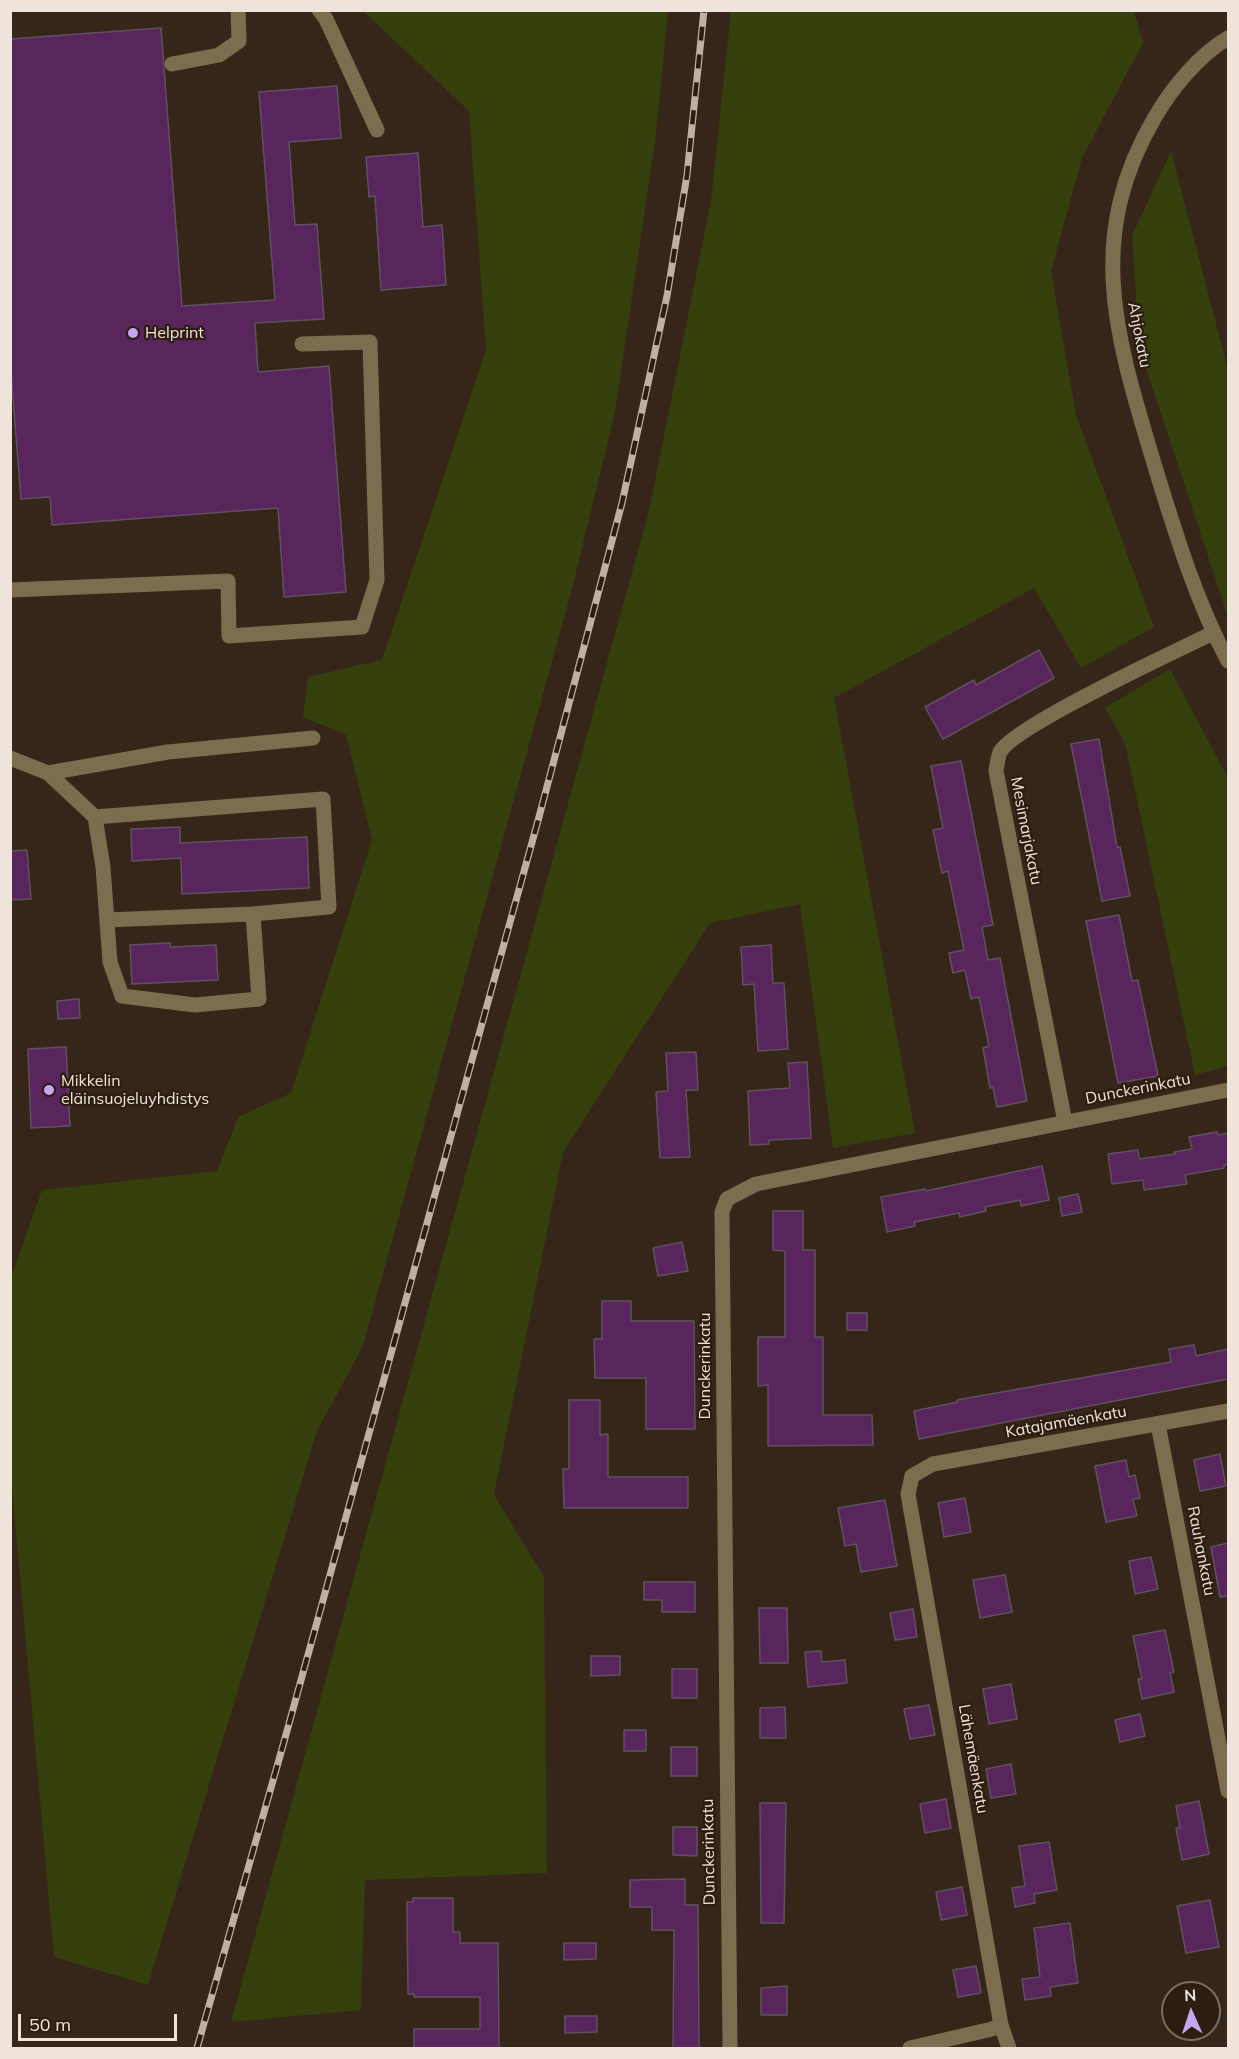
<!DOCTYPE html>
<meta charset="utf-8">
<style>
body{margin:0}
#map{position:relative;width:1239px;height:2059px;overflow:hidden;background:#36261a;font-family:Mulish,sans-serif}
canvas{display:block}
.frame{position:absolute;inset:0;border:12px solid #efe4dc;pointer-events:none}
.north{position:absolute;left:1161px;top:1981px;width:60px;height:60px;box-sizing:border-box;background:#2c1d10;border:2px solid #7a6d62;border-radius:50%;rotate:357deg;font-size:16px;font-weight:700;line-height:24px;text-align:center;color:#efe4dc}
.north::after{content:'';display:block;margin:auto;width:21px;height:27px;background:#c6a6f0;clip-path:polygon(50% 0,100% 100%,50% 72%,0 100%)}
.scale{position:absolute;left:18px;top:2014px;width:159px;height:27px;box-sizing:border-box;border:3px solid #efe4dc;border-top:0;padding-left:8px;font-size:18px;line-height:21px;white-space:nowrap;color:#efe4dc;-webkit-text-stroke:4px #2c1d10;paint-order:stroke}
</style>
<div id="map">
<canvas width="1239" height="2059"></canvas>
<div class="frame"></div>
<div class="north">N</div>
<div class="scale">50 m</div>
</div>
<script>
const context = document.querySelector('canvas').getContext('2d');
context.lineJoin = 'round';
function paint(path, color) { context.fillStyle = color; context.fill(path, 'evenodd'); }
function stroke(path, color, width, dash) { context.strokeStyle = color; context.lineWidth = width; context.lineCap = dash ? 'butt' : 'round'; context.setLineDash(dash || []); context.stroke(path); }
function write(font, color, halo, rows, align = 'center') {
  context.font = font + ' Mulish,sans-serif'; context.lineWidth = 4.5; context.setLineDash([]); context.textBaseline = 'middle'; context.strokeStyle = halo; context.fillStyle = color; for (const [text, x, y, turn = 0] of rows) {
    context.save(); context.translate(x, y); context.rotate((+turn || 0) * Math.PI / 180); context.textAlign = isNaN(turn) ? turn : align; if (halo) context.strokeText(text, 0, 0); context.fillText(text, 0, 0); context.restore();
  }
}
const green = new Path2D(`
 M 363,11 L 668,11 L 656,135 L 615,412 L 572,589 L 363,1346 L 317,1431 L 148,1985 L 54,1957 L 10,1465 L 11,1278 L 42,1190 L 217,1171 L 238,1117 L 291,1093 L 372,840 L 346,735 L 303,717 L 308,677 L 382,660 L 486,350 L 469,111 Z
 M 731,11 L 1134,11 L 1143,43 L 1082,158 L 1051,271 L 1076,415 L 1154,627 L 1081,668 L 1034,588 L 834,698 L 915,1133 L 833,1148 L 800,904 L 710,923 L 563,1152 L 494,1495 L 544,1577 L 547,1873 L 365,1880 L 361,2010 L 231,2022 L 649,511 L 711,200 Z
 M 1171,151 L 1228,370 L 1228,617 L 1146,368 L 1137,313 L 1132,236 Z
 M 1170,669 L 1228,778 L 1228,1066 L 1195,1075 L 1125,743 L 1105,708 Z`);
const building = new Path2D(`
 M 161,28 L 182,306 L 275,300 L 259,92 L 337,86 L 341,138 L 289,142 L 295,225 L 317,224 L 324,319 L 255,323 L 258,372 L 329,366 L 346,592 L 284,597 L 278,508 L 52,525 L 50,497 L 21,499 L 10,360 L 10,39 Z
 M 418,153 L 423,227 L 442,225 L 446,285 L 381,290 L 375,196 L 369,197 L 366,157 Z
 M 1039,650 L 1054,678 L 943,739 L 925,707 L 974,680 L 976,685 Z
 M 1099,739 L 1117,847 L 1120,847 L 1130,896 L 1102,901 L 1071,744 Z
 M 961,761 L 993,925 L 982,927 L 988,960 L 1000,958 L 1027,1101 L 997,1107 L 993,1087 L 990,1088 L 983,1048 L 989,1046 L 979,997 L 971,999 L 965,970 L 953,973 L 949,953 L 964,950 L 948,871 L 942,873 L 933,830 L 943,828 L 931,766 Z
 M 180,827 L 180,843 L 307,837 L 309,888 L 182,894 L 181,858 L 132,861 L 131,829 Z
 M 27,850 L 31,899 L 10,900 L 10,851 Z
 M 1119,915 L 1132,981 L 1138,980 L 1158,1076 L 1118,1083 L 1086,921 Z
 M 170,943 L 170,947 L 216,945 L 218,980 L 132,984 L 130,945 Z
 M 771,945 L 773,983 L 784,983 L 788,1049 L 758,1051 L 754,984 L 743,985 L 741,947 Z
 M 79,999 L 80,1018 L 58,1019 L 57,1001 Z
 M 66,1047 L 70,1126 L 31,1128 L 28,1049 Z
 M 696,1052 L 698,1090 L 686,1090 L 690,1157 L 660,1158 L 656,1092 L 668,1091 L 666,1053 Z
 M 807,1062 L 811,1138 L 769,1140 L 769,1144 L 750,1145 L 748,1091 L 790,1088 L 788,1063 Z
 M 1217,1132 L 1218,1135 L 1228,1133 L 1228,1164 L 1224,1165 L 1224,1168 L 1185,1175 L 1187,1184 L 1144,1190 L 1143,1180 L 1112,1184 L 1108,1154 L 1138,1150 L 1139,1159 L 1175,1154 L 1174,1152 L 1192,1149 L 1189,1137 Z
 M 1042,1166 L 1049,1200 L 1021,1206 L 1020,1200 L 985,1207 L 986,1211 L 960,1217 L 959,1213 L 914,1222 L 915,1226 L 887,1232 L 881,1197 L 925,1189 L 926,1191 Z
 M 1078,1194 L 1082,1212 L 1062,1216 L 1059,1198 Z
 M 773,1211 L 803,1211 L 803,1250 L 815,1250 L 815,1337 L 823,1337 L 823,1415 L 872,1415 L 873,1445 L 768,1446 L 768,1385 L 758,1386 L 758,1337 L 785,1337 L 785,1251 L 773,1250 Z
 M 682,1242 L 688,1271 L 658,1276 L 653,1248 Z
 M 602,1301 L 631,1301 L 631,1321 L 694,1321 L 695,1429 L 646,1429 L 646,1378 L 595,1378 L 594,1339 L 602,1339 Z
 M 847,1313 L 867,1313 L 867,1330 L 847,1330 Z
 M 1194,1345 L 1196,1356 L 1228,1349 L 1228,1379 L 919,1439 L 914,1411 L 958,1402 L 957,1400 L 1171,1362 L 1169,1349 Z
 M 569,1400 L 600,1400 L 600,1435 L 608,1434 L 608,1477 L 688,1477 L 688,1508 L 564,1508 L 563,1469 L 569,1469 Z
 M 1220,1454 L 1226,1486 L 1200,1491 L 1194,1460 Z
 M 1126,1460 L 1129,1477 L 1135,1475 L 1140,1498 L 1133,1499 L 1137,1516 L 1106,1522 L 1095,1466 Z
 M 965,1498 L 971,1532 L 944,1537 L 938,1503 Z
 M 885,1500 L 897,1566 L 861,1572 L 856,1544 L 845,1546 L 838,1508 Z
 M 1228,1543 L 1228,1596 L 1220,1597 L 1211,1547 Z
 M 1151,1557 L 1158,1589 L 1135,1594 L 1129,1561 Z
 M 1005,1575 L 1012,1612 L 980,1618 L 973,1580 Z
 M 644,1582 L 695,1582 L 695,1612 L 662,1612 L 662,1600 L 644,1600 Z
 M 759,1608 L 787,1608 L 788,1663 L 760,1663 Z
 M 913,1609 L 917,1637 L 895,1640 L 890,1613 Z
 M 1165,1630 L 1174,1672 L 1170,1673 L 1174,1692 L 1142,1699 L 1138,1679 L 1142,1679 L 1133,1636 Z
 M 821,1651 L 822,1662 L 845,1660 L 847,1683 L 808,1687 L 805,1652 Z
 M 591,1656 L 620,1656 L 620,1675 L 591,1676 Z
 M 672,1669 L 697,1669 L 697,1698 L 672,1698 Z
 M 1011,1684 L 1017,1719 L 989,1724 L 983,1689 Z
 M 929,1705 L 935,1735 L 910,1739 L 904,1709 Z
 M 785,1707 L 786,1738 L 760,1738 L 760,1708 Z
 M 1140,1714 L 1145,1736 L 1120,1742 L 1115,1720 Z
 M 624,1730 L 646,1730 L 646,1751 L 624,1751 Z
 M 671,1747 L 697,1747 L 697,1776 L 671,1776 Z
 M 1011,1764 L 1016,1794 L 991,1798 L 986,1769 Z
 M 946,1799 L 951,1828 L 925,1833 L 920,1804 Z
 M 1199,1801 L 1209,1854 L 1182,1860 L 1176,1828 L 1180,1828 L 1176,1806 Z
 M 760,1803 L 786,1803 L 784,1923 L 761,1923 Z
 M 673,1827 L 697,1827 L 697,1856 L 673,1855 Z
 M 1049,1842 L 1057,1890 L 1034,1894 L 1035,1903 L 1015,1907 L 1012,1888 L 1025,1886 L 1019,1846 Z
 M 685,1879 L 685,1905 L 698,1905 L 699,2049 L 673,2049 L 674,1930 L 652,1930 L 652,1907 L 630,1907 L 630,1880 Z
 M 962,1887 L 967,1915 L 941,1920 L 936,1892 Z
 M 413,1898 L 453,1898 L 453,1932 L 460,1932 L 460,1943 L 498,1943 L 499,2049 L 414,2049 L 414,2029 L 480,2029 L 480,1997 L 414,1997 L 414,1994 L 408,1994 L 407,1902 L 413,1902 Z
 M 1210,1900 L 1219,1947 L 1186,1953 L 1177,1906 Z
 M 1070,1923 L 1078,1983 L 1050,1987 L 1051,1996 L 1025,2000 L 1022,1979 L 1040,1977 L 1034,1928 Z
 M 564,1943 L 596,1943 L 596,1959 L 564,1960 Z
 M 976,1966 L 981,1993 L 958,1997 L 953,1970 Z
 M 787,1986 L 787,2015 L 761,2015 L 761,1988 Z
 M 565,2016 L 597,2016 L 597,2032 L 565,2033 Z`);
const minor = new Path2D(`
 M 319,10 L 326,19 L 377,130
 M 1228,38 C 1199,55 1172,88 1155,117 C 1082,241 1118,342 1156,470 C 1176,535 1196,601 1228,661
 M 172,64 L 219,55 L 239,41 L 238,10
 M 10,590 L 228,581 L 229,636 L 362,627 L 377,580 L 370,342 L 302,344
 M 10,758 L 48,773 L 168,752 L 313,738
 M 48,773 L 95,817 L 103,867 L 110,962 L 122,996 L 195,1005 L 259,999 L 253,914 L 107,920
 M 95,817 L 323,799 L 329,907 L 253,914
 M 1065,1122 L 996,771 C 997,765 998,757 1000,752 C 1014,726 1178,650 1213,633
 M 1158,1424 L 1228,1791
 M 730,2048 L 722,1212 L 727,1199 L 756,1184 L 1228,1090
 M 910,2048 L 992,2029 L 1001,2025
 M 1009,2048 L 1001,2025 L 908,1494 L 912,1476 L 933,1464 L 1228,1411`);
const rail = new Path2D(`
 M 197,2048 L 282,1749 L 539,817 L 622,503 L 667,296 L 687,175 L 704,10`);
const markers = [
 [133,333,6,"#c6a6f0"],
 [49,1090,6,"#c6a6f0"]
];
const poiNames = [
 ["Helprint",145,333],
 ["Mikkelin",61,1081],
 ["eläinsuojeluyhdistys",61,1099]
];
const streetNames = [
 ["Ahjokatu",1139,335,79],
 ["Mesimarjakatu",1026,831,79],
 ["Dunckerinkatu",1138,1089,-11],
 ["Dunckerinkatu",705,1366,-90],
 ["Katajamäenkatu",1066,1422,-10],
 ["Rauhankatu",1201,1551,79],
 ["Lähemäenkatu",973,1759,80],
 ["Dunckerinkatu",709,1852,-91]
];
paint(green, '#343f0b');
paint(building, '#58255d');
stroke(building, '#605161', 1.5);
stroke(minor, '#7c6d4e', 15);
stroke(rail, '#bdb0a7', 7);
stroke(rail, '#2c1d10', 4.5, [14]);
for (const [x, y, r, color] of markers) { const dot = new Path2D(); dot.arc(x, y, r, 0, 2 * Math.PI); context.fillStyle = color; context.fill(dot); stroke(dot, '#2c1d10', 2); }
write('16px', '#efe4dc', '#2c1d10', poiNames, 'left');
write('16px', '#efe4dc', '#2c1d10', streetNames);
</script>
